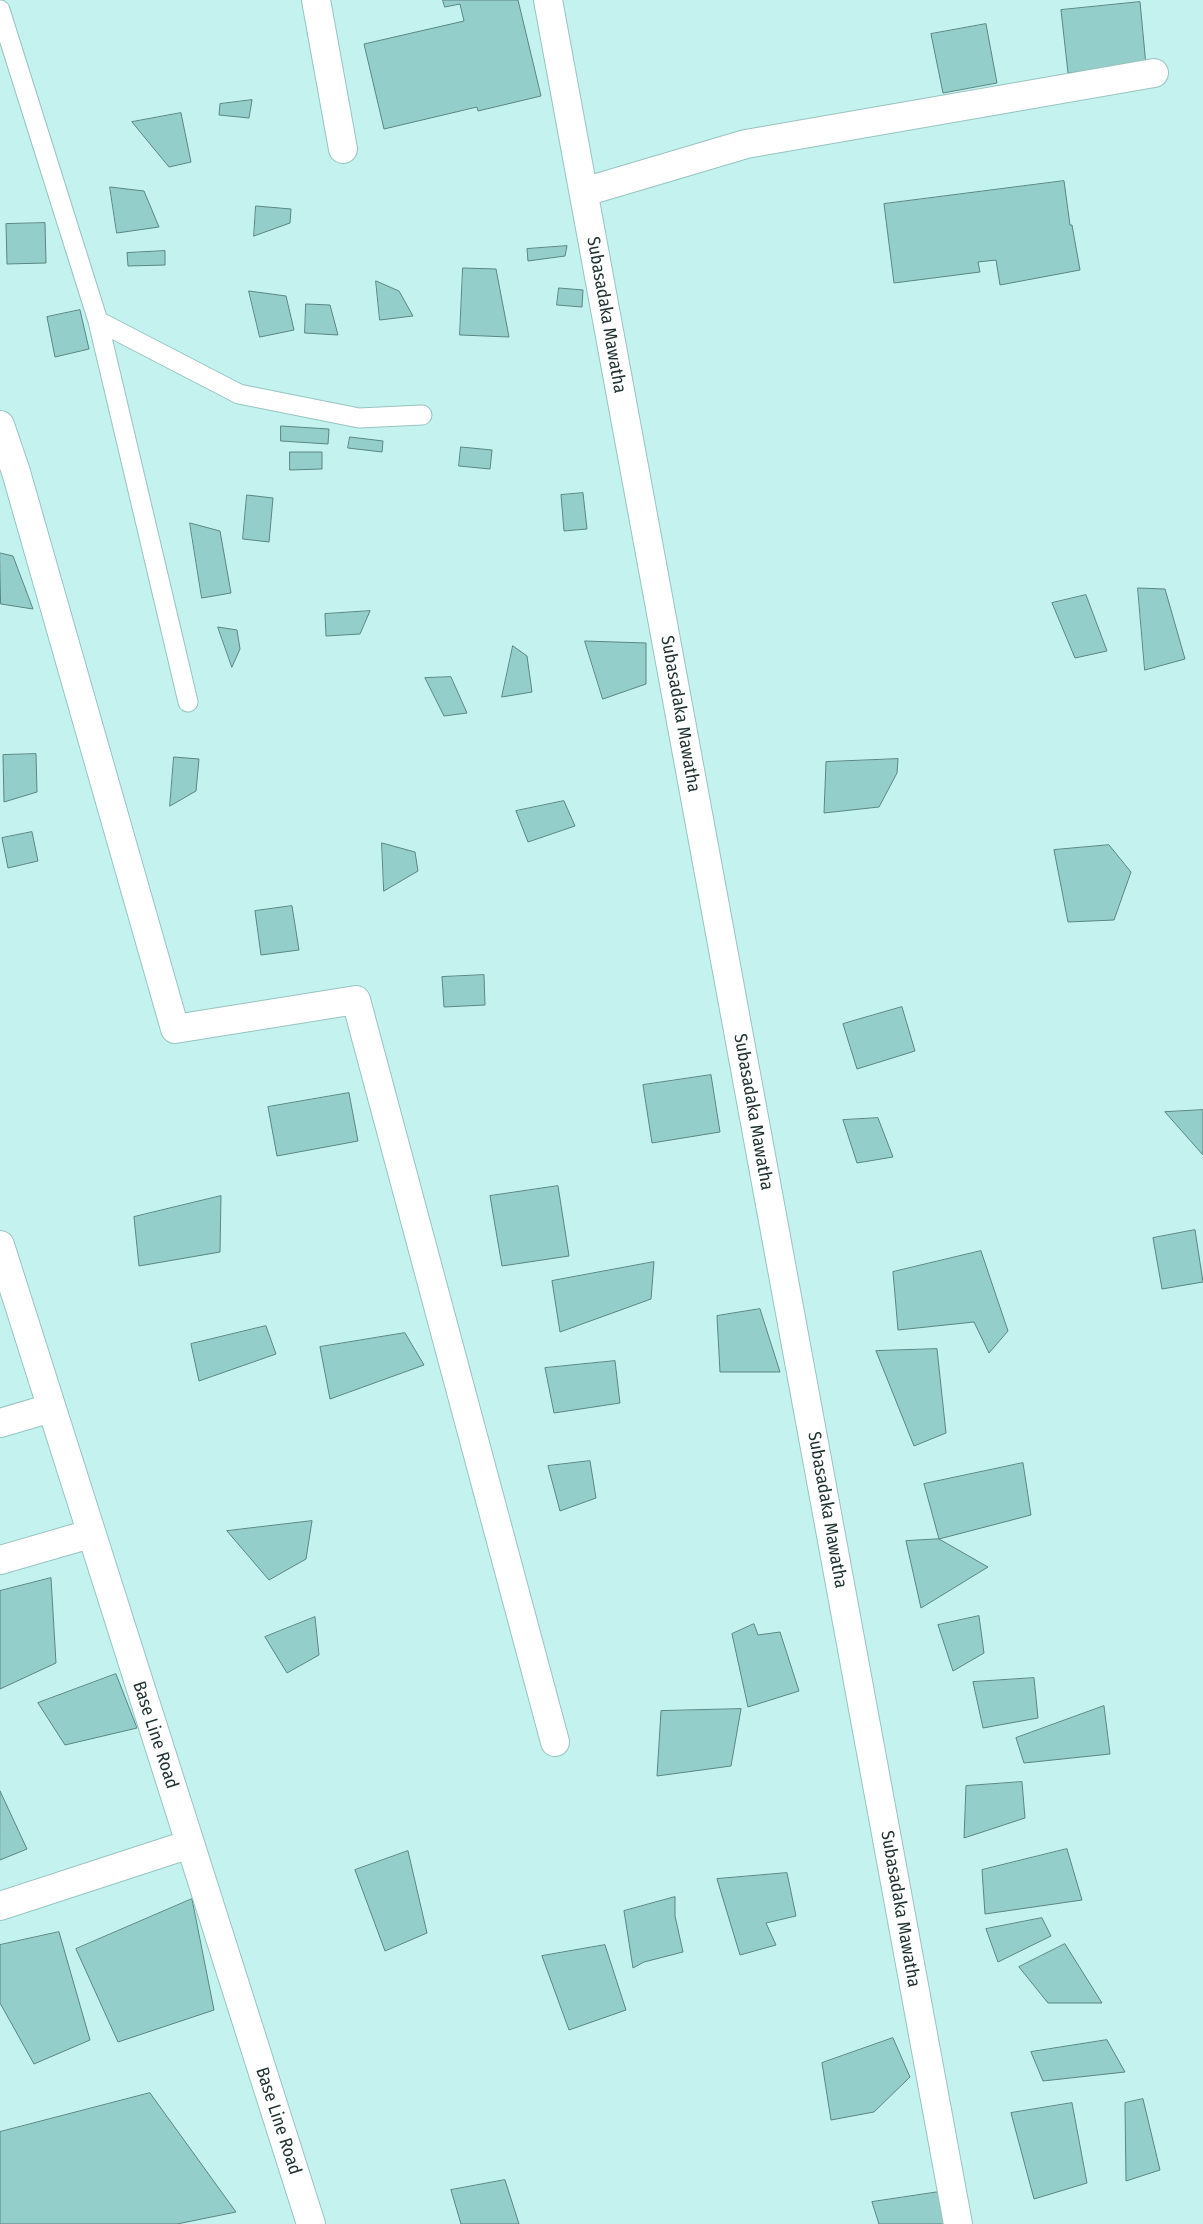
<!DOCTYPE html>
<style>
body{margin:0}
canvas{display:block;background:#c4f3ef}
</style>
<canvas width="1203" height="2224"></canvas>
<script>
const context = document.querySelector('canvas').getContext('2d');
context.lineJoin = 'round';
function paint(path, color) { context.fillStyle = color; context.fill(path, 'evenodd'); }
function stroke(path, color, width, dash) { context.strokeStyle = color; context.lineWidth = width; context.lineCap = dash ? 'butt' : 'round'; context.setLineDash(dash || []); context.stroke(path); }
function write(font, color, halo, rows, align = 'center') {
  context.font = font + ' "Fira Sans Condensed",sans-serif'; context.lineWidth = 4; context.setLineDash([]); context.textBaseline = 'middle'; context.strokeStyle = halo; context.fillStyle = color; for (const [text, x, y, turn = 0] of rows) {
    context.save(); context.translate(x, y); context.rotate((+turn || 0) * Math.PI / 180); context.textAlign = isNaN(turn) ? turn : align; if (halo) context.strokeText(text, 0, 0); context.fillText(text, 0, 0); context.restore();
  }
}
const building = new Path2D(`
 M 443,0 L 518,0 L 541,96 L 478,111 L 477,107 L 384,129 L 364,44 L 464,21 L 460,4 L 445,7 Z
 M 1140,2 L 1146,65 L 1068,73 L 1061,10 Z
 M 986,24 L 997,83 L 943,93 L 931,34 Z
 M 252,100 L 249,118 L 219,115 L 220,104 Z
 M 181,113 L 191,162 L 169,167 L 132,122 Z
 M 1064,181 L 1070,225 L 1072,225 L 1080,270 L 1000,285 L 996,260 L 978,262 L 980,272 L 894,283 L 884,204 Z
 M 110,187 L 144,191 L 159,227 L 117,233 Z
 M 256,206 L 291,209 L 290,223 L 254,236 Z
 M 45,223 L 46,263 L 7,264 L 6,224 Z
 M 567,246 L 565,256 L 528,261 L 527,249 Z
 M 165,251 L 165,265 L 128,266 L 127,253 Z
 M 463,268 L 496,269 L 509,337 L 460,335 Z
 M 376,281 L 399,291 L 413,316 L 380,320 Z
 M 559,288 L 583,290 L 582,307 L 557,305 Z
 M 249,291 L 286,296 L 294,330 L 260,337 Z
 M 306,304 L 330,305 L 338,335 L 305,333 Z
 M 80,310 L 89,349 L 55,357 L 47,317 Z
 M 281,426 L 329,429 L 328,444 L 281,441 Z
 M 350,437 L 383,441 L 382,452 L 348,448 Z
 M 461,447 L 492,450 L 490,469 L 459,466 Z
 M 290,452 L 322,452 L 322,469 L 290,470 Z
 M 583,493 L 587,529 L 564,531 L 561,495 Z
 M 247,495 L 273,498 L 269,542 L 243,539 Z
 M 190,523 L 220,531 L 231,593 L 202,598 Z
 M 0,553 L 13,556 L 33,609 L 1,604 Z
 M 1138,588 L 1165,589 L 1185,659 L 1145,670 Z
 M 1086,595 L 1107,651 L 1075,658 L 1052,603 Z
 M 370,611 L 360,634 L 326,636 L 325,614 Z
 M 218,627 L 237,630 L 240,649 L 232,667 Z
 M 585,641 L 646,643 L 646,684 L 603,699 Z
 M 513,646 L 527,656 L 532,692 L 502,697 Z
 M 451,677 L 467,713 L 444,716 L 425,678 Z
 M 36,754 L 37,792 L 4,802 L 3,755 Z
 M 174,757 L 199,759 L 196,791 L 170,806 Z
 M 898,759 L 897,773 L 879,807 L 824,813 L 826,762 Z
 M 564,801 L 575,826 L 528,842 L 516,811 Z
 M 32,832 L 38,861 L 8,868 L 2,838 Z
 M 382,843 L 415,852 L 418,871 L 384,891 Z
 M 1109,845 L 1131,872 L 1114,920 L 1068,922 L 1054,850 Z
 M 292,906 L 299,950 L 261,955 L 255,911 Z
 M 484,975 L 485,1005 L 444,1007 L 442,977 Z
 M 902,1007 L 915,1051 L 857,1069 L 843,1024 Z
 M 711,1075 L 720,1132 L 652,1143 L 643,1085 Z
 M 349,1093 L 358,1141 L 277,1156 L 268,1107 Z
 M 1203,1110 L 1203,1155 L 1165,1112 Z
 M 878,1118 L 893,1157 L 857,1163 L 843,1120 Z
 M 558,1186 L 569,1256 L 502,1266 L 490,1196 Z
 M 221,1196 L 220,1252 L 139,1266 L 134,1217 Z
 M 1195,1230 L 1203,1282 L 1162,1289 L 1153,1238 Z
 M 981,1251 L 1008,1331 L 989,1353 L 974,1322 L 898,1330 L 893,1272 Z
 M 654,1262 L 651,1299 L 560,1332 L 552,1281 Z
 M 760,1309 L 780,1372 L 720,1372 L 717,1316 Z
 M 266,1326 L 276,1354 L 199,1381 L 191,1344 Z
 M 405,1333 L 424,1365 L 330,1399 L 320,1347 Z
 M 937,1349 L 946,1433 L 914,1446 L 876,1351 Z
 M 615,1361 L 620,1403 L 554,1413 L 545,1368 Z
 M 590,1461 L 596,1498 L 560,1511 L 548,1466 Z
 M 1023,1463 L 1031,1515 L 939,1539 L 924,1484 Z
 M 312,1521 L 306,1559 L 269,1580 L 227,1531 Z
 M 939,1539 L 988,1567 L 921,1608 L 906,1541 Z
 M 51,1578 L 56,1663 L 0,1689 L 0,1591 Z
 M 979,1616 L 984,1653 L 953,1671 L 938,1625 Z
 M 315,1617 L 319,1655 L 287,1673 L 265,1637 Z
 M 754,1624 L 758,1635 L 780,1632 L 799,1691 L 748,1707 L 732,1634 Z
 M 116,1674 L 137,1728 L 65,1745 L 38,1703 Z
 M 1034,1678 L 1038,1718 L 983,1728 L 973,1682 Z
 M 1104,1706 L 1110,1754 L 1024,1763 L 1016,1738 Z
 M 741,1709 L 731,1766 L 657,1776 L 661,1711 Z
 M 1022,1782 L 1025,1818 L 964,1838 L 966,1786 Z
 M 0,1791 L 27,1849 L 0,1860 Z
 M 1067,1849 L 1082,1900 L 985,1914 L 982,1870 Z
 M 408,1851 L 427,1933 L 385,1951 L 355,1870 Z
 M 787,1873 L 796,1916 L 766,1923 L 776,1945 L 740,1955 L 717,1879 Z
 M 675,1897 L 675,1916 L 683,1952 L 644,1962 L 633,1968 L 624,1911 Z
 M 192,1899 L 214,2010 L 118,2042 L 76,1949 Z
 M 1042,1918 L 1051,1936 L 998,1962 L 986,1929 Z
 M 59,1932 L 90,2040 L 34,2064 L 0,2003 L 0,1945 Z
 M 1065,1944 L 1102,2003 L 1048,2003 L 1019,1967 Z
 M 605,1945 L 626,2010 L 569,2030 L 542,1956 Z
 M 893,2038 L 910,2077 L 874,2112 L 831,2120 L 822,2063 Z
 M 1107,2040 L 1125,2072 L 1043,2081 L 1031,2052 Z
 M 150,2093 L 236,2212 L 177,2224 L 0,2224 L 0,2132 Z
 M 1143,2099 L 1160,2170 L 1126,2181 L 1125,2103 Z
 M 1072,2103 L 1087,2183 L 1034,2199 L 1011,2113 Z
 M 505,2180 L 519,2224 L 461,2224 L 451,2190 Z
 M 939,2192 L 944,2224 L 879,2224 L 872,2202 Z`);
const lane = new Path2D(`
 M 0,10 L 98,321 L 188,702
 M 98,321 L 239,394 L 359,418 L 422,415`);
const street = new Path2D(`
 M 316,0 L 343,149
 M 548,0 L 958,2224
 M 584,192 L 746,144 L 1154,73
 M 0,425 L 16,472 L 175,1029 L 356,1000 L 555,1742
 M 0,1245 L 311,2224
 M 0,1423 L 51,1408
 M 0,1560 L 90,1534
 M 0,1906 L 190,1844`);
const streetNames = [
 ["Subasadaka Mawatha",606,315,80],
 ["Subasadaka Mawatha",680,714,80],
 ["Subasadaka Mawatha",753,1112,80],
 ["Subasadaka Mawatha",827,1510,80],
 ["Base Line Road",155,1735,72],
 ["Subasadaka Mawatha",900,1909,80],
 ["Base Line Road",278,2121,72]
];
paint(building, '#94ceca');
stroke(building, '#5a8683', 1);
stroke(lane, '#97c4c1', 21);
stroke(street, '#97c4c1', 30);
stroke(lane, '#fff', 19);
stroke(street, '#fff', 28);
write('18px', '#203332', '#fff', streetNames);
</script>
